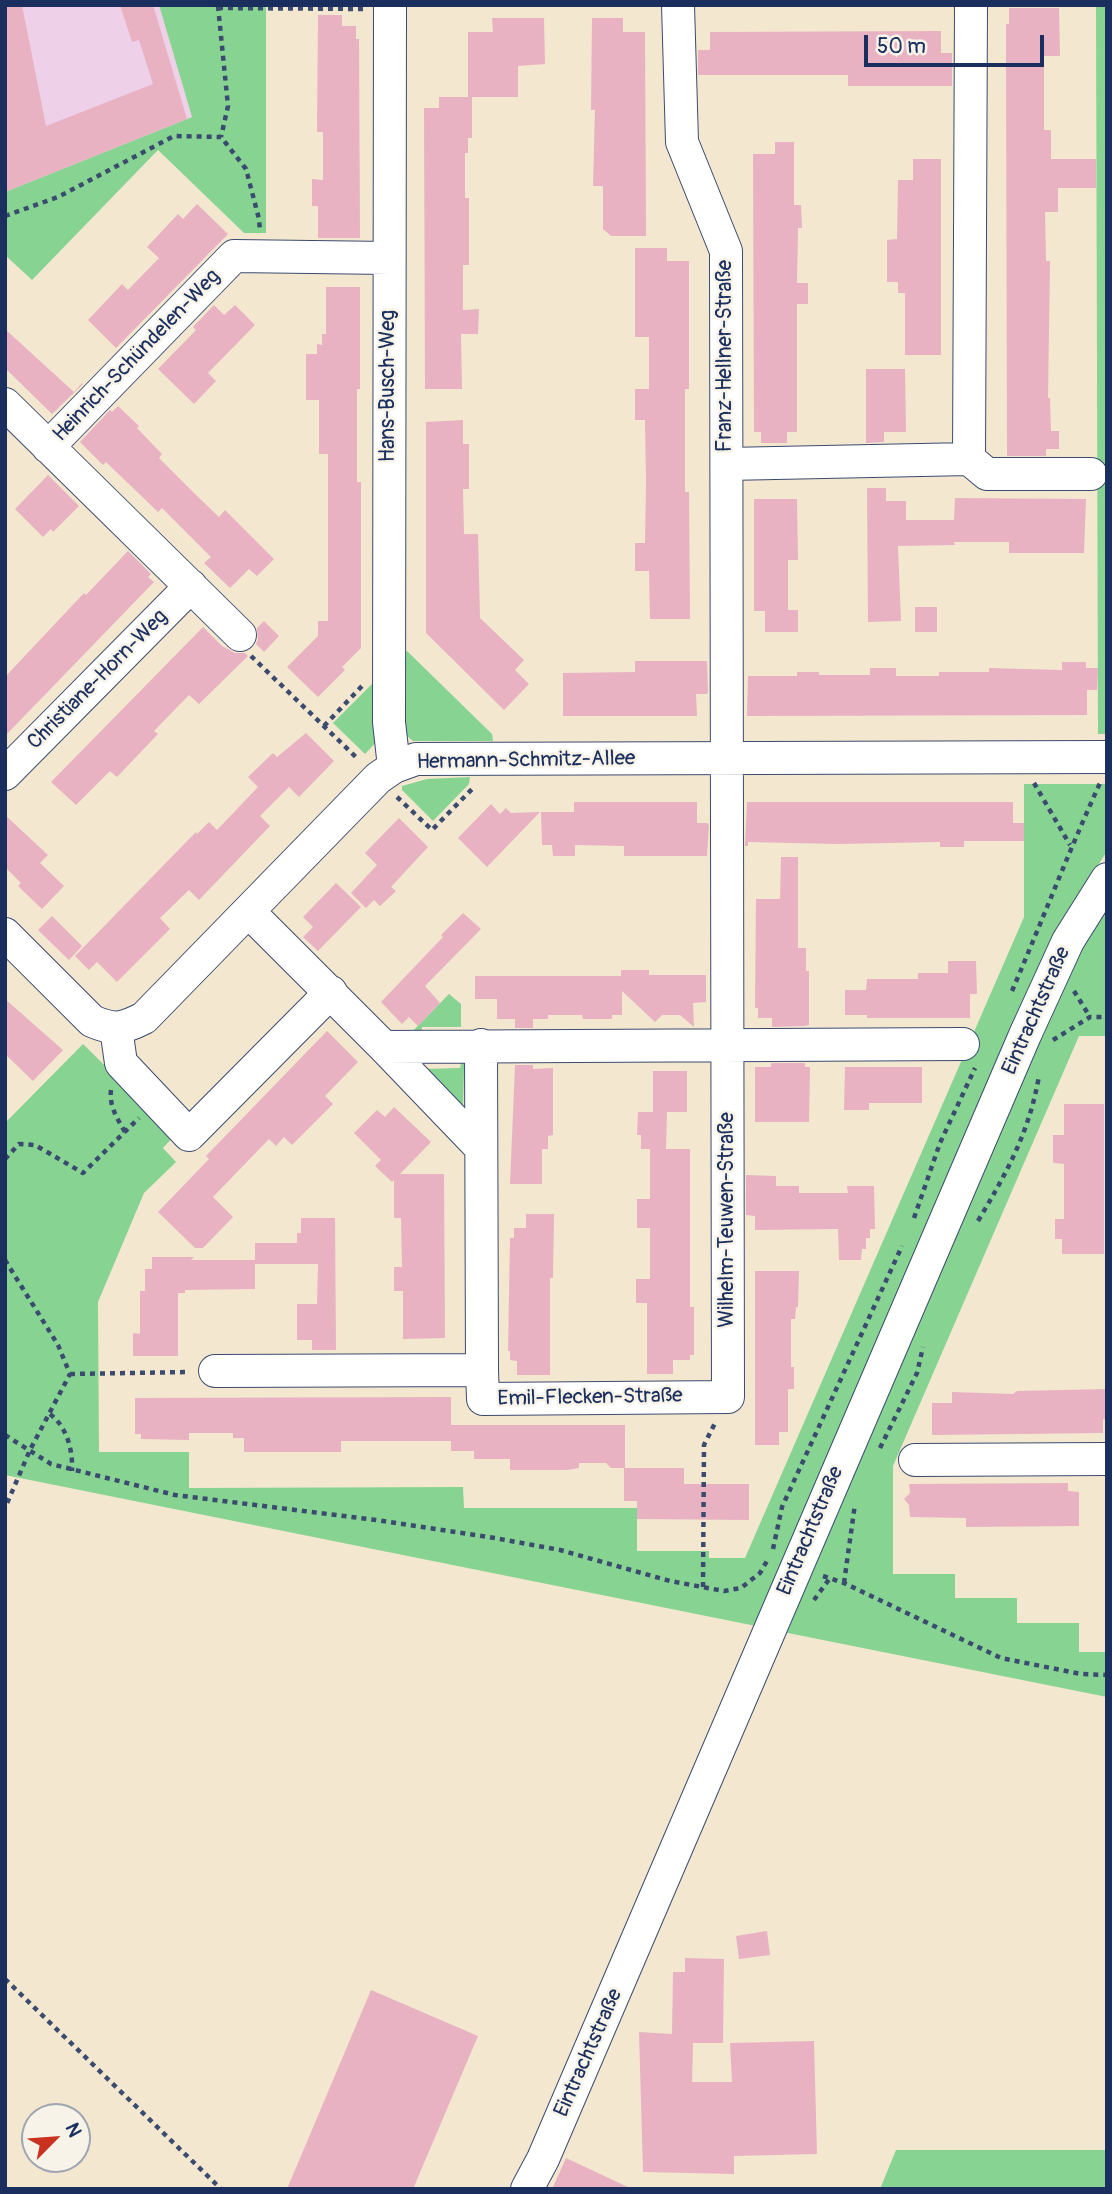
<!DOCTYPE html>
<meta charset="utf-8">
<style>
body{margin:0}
#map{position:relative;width:1112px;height:2194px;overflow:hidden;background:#f3e7d0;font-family:Pangolin,sans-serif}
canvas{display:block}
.frame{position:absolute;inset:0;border:7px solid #1b2f5e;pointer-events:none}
.north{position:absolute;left:21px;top:2103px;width:70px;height:70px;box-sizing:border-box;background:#f7f3e8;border:2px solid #9fa5b1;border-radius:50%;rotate:65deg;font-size:19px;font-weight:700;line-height:28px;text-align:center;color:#1b2f5e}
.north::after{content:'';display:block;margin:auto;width:24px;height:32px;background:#c8321e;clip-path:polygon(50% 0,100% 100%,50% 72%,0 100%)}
.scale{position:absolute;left:864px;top:35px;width:180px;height:32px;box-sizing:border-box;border:4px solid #1b2f5e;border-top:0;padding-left:9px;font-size:21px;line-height:24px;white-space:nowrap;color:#1b2f5e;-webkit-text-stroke:5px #f7f3e8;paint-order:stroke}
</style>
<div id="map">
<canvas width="1112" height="2194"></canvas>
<div class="frame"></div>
<div class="north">N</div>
<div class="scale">50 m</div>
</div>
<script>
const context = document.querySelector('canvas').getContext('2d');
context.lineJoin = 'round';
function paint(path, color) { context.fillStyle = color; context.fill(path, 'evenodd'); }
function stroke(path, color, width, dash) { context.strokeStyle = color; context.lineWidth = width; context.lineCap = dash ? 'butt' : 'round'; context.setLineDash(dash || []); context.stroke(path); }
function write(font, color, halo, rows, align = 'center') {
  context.font = font + ' Pangolin,sans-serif'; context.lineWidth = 5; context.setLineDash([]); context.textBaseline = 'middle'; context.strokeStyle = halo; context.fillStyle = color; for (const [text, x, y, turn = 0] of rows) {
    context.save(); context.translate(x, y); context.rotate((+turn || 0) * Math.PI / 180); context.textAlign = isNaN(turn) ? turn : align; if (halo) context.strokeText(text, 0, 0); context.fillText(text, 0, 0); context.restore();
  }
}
const built = new Path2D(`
 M 5,5 L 159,5 L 192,117 L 5,192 Z`);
const green = new Path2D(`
 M 159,5 L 266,5 L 266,233 L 244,233 L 158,150 L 32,280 L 5,255 L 5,192 L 192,117 Z
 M 1096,5 L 1107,5 L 1107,734 L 1098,734 Z
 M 407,651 L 492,734 L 493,741 L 413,741 L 399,729 L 398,659 Z
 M 379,677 L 379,739 L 365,754 L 333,723 Z
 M 470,777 L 469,784 L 433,821 L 402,790 L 402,786 L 427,779 Z
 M 1024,784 L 1107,784 L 1107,851 L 1056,933 L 756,1626 L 5,1475 L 5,1123 L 83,1044 L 175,1135 L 163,1148 L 176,1162 L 144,1193 L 98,1302 L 99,1452 L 189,1452 L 189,1488 L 463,1487 L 464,1508 L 637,1508 L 637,1551 L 709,1551 L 709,1558 L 745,1558 L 1024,917 Z
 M 1107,903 L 1107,1036 L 1079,1036 L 893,1466 L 893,1574 L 955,1574 L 955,1598 L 1017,1598 L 1017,1623 L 1079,1623 L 1079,1652 L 1107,1652 L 1107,1697 L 783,1632 L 1080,945 Z
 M 449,994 L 461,1004 L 461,1027 L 422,1027 L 422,1037 L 407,1037 Z
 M 409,1059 L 421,1060 L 423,1069 L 460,1068 L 462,1059 L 474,1069 L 464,1070 L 463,1109 L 473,1122 Z
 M 896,2150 L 1107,2150 L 1107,2189 L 880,2189 Z`);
const building = new Path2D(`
 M 5,5 L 22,5 L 46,126 L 153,84 L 139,40 L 132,42 L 120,5 L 153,5 L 187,119 L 5,192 Z
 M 1009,8 L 1059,8 L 1060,56 L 1044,56 L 1044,130 L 1051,130 L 1051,159 L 1096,159 L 1096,188 L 1058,188 L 1058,212 L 1045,212 L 1046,261 L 1050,261 L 1048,398 L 1050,398 L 1051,431 L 1059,431 L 1059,449 L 1046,449 L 1046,456 L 1007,456 L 1006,56 L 1006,24 L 1009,24 Z
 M 318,15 L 342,15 L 342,26 L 356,26 L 356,39 L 359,39 L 360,238 L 318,238 L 318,206 L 312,206 L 312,179 L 323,180 L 323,132 L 317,132 Z
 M 492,18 L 544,18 L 545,64 L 518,66 L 518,97 L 468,97 L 468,32 L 493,32 Z
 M 592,18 L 623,18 L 623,32 L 645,32 L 646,236 L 611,236 L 603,229 L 603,186 L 593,186 L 595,110 L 591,110 Z
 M 941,31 L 941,53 L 952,53 L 952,86 L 848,86 L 848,75 L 698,75 L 698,50 L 710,50 L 710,32 Z
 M 439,97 L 472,97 L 472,138 L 468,138 L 468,153 L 465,153 L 465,198 L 469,198 L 469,265 L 463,265 L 463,310 L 479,309 L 478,334 L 461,334 L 462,389 L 425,389 L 424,108 L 439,108 Z
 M 775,142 L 794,142 L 794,205 L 801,205 L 802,228 L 798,228 L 797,283 L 808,283 L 808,304 L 797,304 L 797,432 L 787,432 L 787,443 L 761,443 L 761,432 L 754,432 L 753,154 L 775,154 Z
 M 913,159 L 941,159 L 941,355 L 905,355 L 905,293 L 898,293 L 898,282 L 887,282 L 887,240 L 897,239 L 898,180 L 913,180 Z
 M 197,204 L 228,234 L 116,348 L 88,320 L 122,284 L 128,290 L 159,258 L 147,247 L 178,214 L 183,219 Z
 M 635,248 L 667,248 L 667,261 L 689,261 L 689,389 L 685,389 L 685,492 L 689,492 L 690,619 L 650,619 L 649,571 L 635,571 L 635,543 L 645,543 L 646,482 L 645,420 L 635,420 L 635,389 L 649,389 L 649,337 L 635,337 Z
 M 326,287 L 360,287 L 360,389 L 357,389 L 357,482 L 361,482 L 361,648 L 342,667 L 345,670 L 318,697 L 287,667 L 318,636 L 318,621 L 328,621 L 328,454 L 319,454 L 319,400 L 306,400 L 306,354 L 317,354 L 317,344 L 322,345 L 322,334 L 326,334 Z
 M 214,305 L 224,315 L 235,305 L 255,325 L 208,373 L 216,381 L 194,404 L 158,369 L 196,330 L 193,327 Z
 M 5,329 L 74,392 L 82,383 L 83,384 L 52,414 L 5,368 Z
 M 866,369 L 905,369 L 906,432 L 884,432 L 884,442 L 866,443 Z
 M 118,406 L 139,426 L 137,428 L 162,454 L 159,458 L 193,492 L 219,517 L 225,510 L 274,559 L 257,576 L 249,569 L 230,588 L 204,563 L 211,557 L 162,508 L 158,512 L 106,462 L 103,465 L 80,442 L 110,410 L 112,412 Z
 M 463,420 L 463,444 L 469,444 L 469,489 L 463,489 L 464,534 L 478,534 L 480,618 L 524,660 L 515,670 L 529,684 L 504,710 L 426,633 L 426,422 Z
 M 48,475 L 79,506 L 53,532 L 51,529 L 43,537 L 15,509 Z
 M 867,488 L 886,488 L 886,501 L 906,501 L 906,520 L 954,520 L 955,498 L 1086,499 L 1084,553 L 1009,553 L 1009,542 L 954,542 L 955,545 L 898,546 L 901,621 L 868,622 Z
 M 754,499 L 797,499 L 798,560 L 788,560 L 788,610 L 798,610 L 798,632 L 765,632 L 765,611 L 754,611 Z
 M 128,551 L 151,574 L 148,577 L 154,582 L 5,736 L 5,677 L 84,593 L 86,595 Z
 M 915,607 L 937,607 L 937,632 L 915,632 Z
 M 264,621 L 279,636 L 264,652 L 256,644 L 258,639 L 257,628 Z
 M 203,627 L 222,646 L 235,653 L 245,653 L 248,656 L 199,704 L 189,695 L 154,731 L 158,734 L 117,777 L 110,771 L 76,805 L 51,782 Z
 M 635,661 L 707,661 L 708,692 L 707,694 L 696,694 L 697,716 L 563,716 L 563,673 L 635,672 Z
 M 1062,662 L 1086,662 L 1086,668 L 1098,668 L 1097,690 L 1087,690 L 1087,715 L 747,716 L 748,676 L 797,676 L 797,672 L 819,672 L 819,675 L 870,675 L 870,668 L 896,668 L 896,676 L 939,676 L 939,672 L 989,672 L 989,668 L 1062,670 Z
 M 306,733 L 334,761 L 299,797 L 289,787 L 260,816 L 270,826 L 199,900 L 189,890 L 160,918 L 170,929 L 117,982 L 97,962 L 89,970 L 75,956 L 196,832 L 197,834 L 209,822 L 217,830 L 258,787 L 248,777 L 273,753 L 277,757 Z
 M 574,802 L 697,802 L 697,823 L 707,823 L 709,825 L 707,856 L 624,856 L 624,846 L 575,845 L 575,856 L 553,856 L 552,845 L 542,845 L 541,812 L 574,812 Z
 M 747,802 L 1013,802 L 1013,823 L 1024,823 L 1024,841 L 964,841 L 964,847 L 940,847 L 940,842 L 838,844 L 748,842 L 748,846 L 745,846 Z
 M 491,804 L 500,814 L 506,808 L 511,813 L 540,812 L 487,867 L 458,838 Z
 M 5,815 L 48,855 L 40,863 L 64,886 L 42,909 L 18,886 L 21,883 L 5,867 Z
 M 399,818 L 428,847 L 391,887 L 396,891 L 380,906 L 374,900 L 366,908 L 351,893 L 377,865 L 365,853 Z
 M 781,857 L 798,857 L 798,948 L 806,948 L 806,971 L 809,971 L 809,1025 L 804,1026 L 772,1027 L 772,1018 L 758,1018 L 758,1008 L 755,1008 L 756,899 L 780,899 Z
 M 336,883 L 361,907 L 318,951 L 303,937 L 313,927 L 303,917 Z
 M 463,913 L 481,929 L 425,986 L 440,1003 L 418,1026 L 409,1017 L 402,1024 L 381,1002 L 443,937 L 441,935 Z
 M 52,916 L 82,946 L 69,960 L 38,930 Z
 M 948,961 L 976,961 L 977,994 L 970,994 L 970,1018 L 867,1018 L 867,1015 L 845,1015 L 845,990 L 866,990 L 867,979 L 918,979 L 918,973 L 948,973 Z
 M 621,970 L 649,970 L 649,975 L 706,975 L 706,1002 L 693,1003 L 694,1027 L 680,1015 L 662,1015 L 655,1022 L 622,991 L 622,1015 L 612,1015 L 612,1019 L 583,1019 L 582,1015 L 548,1015 L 548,1019 L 533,1019 L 533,1028 L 515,1028 L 515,1019 L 497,1019 L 497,999 L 475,999 L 475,976 L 621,976 Z
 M 5,999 L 63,1050 L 33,1081 L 5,1054 Z
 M 327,1031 L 358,1062 L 325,1096 L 333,1104 L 292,1145 L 284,1137 L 276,1146 L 269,1139 L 213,1197 L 233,1217 L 203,1248 L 195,1248 L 158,1212 L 209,1159 L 206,1156 Z
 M 771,1063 L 805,1063 L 805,1067 L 810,1067 L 809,1122 L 755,1122 L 755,1067 L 771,1067 Z
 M 515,1065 L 533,1065 L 533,1069 L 553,1068 L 553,1135 L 548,1136 L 548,1149 L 542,1149 L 542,1184 L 510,1184 Z
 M 845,1067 L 922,1067 L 922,1103 L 869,1103 L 869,1110 L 844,1110 Z
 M 653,1071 L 687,1071 L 687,1112 L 667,1112 L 666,1149 L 690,1149 L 690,1307 L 694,1307 L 694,1355 L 690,1355 L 690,1360 L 673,1360 L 673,1374 L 647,1374 L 647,1303 L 636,1303 L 636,1279 L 650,1279 L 650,1228 L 637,1228 L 637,1199 L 650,1199 L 650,1149 L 641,1149 L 641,1135 L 637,1135 L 638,1112 L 653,1112 Z
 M 1064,1104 L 1104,1104 L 1104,1254 L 1062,1254 L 1062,1239 L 1055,1239 L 1055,1219 L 1064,1219 L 1064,1164 L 1053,1163 L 1053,1135 L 1064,1135 Z
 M 394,1107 L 431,1142 L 400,1174 L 444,1174 L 445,1338 L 403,1339 L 403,1291 L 394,1291 L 394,1267 L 402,1267 L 401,1218 L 394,1218 L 394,1180 L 392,1182 L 375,1166 L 381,1160 L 354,1133 L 377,1110 L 385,1117 Z
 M 746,1175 L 776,1176 L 776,1186 L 799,1186 L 799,1193 L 848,1193 L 847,1186 L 874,1186 L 875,1229 L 870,1229 L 870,1238 L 866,1238 L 866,1249 L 862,1249 L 861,1260 L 839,1260 L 838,1229 L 755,1230 L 755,1216 L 746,1215 Z
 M 526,1214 L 554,1214 L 553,1278 L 550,1278 L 550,1375 L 517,1375 L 517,1361 L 510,1360 L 510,1351 L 508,1351 L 510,1238 L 514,1238 L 514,1228 L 526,1228 Z
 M 301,1218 L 335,1218 L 336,1350 L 312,1350 L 312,1340 L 297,1340 L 297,1304 L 317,1304 L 318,1264 L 255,1264 L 255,1243 L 297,1243 L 297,1233 L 301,1233 Z
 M 152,1257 L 194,1257 L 191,1260 L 255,1260 L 255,1289 L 185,1290 L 185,1293 L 178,1293 L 178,1356 L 133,1356 L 133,1333 L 140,1334 L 140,1291 L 145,1291 L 145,1269 L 152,1269 Z
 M 755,1271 L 799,1271 L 798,1307 L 796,1307 L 795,1319 L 791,1319 L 791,1367 L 794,1367 L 794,1389 L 788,1389 L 788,1432 L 779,1432 L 779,1445 L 755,1445 Z
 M 1107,1389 L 1107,1420 L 1103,1419 L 1103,1433 L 932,1435 L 932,1403 L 952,1403 L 952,1392 L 1013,1394 L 1017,1391 Z
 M 451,1397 L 451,1425 L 625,1425 L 625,1468 L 684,1468 L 684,1484 L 749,1484 L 749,1520 L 637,1519 L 637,1501 L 624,1501 L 624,1468 L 611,1468 L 606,1463 L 579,1463 L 579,1468 L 567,1470 L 510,1470 L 510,1459 L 474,1459 L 474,1451 L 451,1451 L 451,1441 L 341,1441 L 341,1452 L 244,1452 L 244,1438 L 233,1438 L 233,1433 L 189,1433 L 189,1440 L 141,1439 L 141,1434 L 135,1434 L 135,1398 Z
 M 1068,1483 L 1068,1491 L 1079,1492 L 1079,1526 L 966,1527 L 966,1518 L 910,1517 L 909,1505 L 904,1499 L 910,1493 L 909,1484 Z
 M 767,1931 L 770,1955 L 739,1959 L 736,1936 Z
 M 685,1958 L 724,1959 L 723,2043 L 693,2043 L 692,2082 L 732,2082 L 730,2043 L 814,2041 L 817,2154 L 734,2156 L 734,2174 L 643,2172 L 639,2032 L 672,2034 L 673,1972 L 685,1972 Z
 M 371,1990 L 478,2036 L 413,2189 L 287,2189 Z
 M 566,2158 L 632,2189 L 552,2189 Z`);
const path = new Path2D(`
 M 218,6 L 228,106 L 221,137
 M 218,8 L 364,9
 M 5,216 L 58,197 L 174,136 L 221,137 L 246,169 L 259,219 L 260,231
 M 251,656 L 358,759
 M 324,726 L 362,686
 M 1034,783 L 1070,845
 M 397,797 L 432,830 L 475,786
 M 1012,991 C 1042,921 1069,851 1100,783
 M 1074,991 L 1090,1017
 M 1053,1040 L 1090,1017 L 1107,1017
 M 111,1090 C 109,1106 117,1118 125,1132
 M 5,1159 L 19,1144 L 35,1145 L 83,1173 L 139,1118
 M 914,1218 L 940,1143 L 975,1068
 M 978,1221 C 1007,1172 1029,1133 1039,1076
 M 5,1260 L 58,1345 L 70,1374 L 30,1450 L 5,1508
 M 70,1374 L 188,1372
 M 50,1414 C 67,1427 73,1450 72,1471
 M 5,1435 L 51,1464 L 175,1495 L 376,1520 L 489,1537 L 560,1550 L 670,1581 L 724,1591 L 741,1588 L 760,1573 L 767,1561
 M 880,1448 L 917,1373 L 923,1347
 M 773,1549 L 782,1507 L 902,1246
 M 823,1576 L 844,1583 L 1001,1658 L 1081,1674 L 1107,1675
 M 844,1583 L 855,1504
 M 703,1587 L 704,1445 L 715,1423
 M 814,1600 L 830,1578
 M 5,1979 L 221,2189`);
const minor = new Path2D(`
 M 390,5 L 389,722 L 394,767
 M 5,404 L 240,635
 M 48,447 L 234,256 L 389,258
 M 969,459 L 987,474 L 1091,474
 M 727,464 L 969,459 L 971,5
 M 5,774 L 191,586
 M 249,912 L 384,1047 L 963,1044
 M 5,934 L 92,1021 C 115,1031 122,1029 144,1018 L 378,778 L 394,767 L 416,759 L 1107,757
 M 116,1028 L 121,1063 L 189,1135 L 331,992
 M 481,1045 L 482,1370
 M 384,1047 L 480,1147
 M 215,1371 L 482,1370 L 483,1399 L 728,1397 L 726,251 L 682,142 L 678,5
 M 915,1460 L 1107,1459
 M 527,2189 L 543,2159 L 1025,1035 L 1068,941 L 1107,879`);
const streetNames = [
 ["Heinrich-Schündelen-Weg",137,356,-46],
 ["Franz-Hellner-Straße",726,356,-90],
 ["Hans-Busch-Weg",389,386,-90],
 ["Christiane-Horn-Weg",98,680,-45],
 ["Hermann-Schmitz-Allee",526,761,-1],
 ["Eintrachtstraße",1037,1011,-66],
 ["Wilhelm-Teuwen-Straße",728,1220,-90],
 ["Emil-Flecken-Straße",590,1398,-1],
 ["Eintrachtstraße",811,1531,-67],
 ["Eintrachtstraße",589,2053,-66]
];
paint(built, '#eed0e8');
paint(green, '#87d492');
paint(building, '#e8b2c2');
stroke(minor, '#3b4b6f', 34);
stroke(path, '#3b4b6f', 4.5, [5, 5]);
stroke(minor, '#fff', 32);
write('21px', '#1b2f5e', '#f7f3e8', streetNames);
</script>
